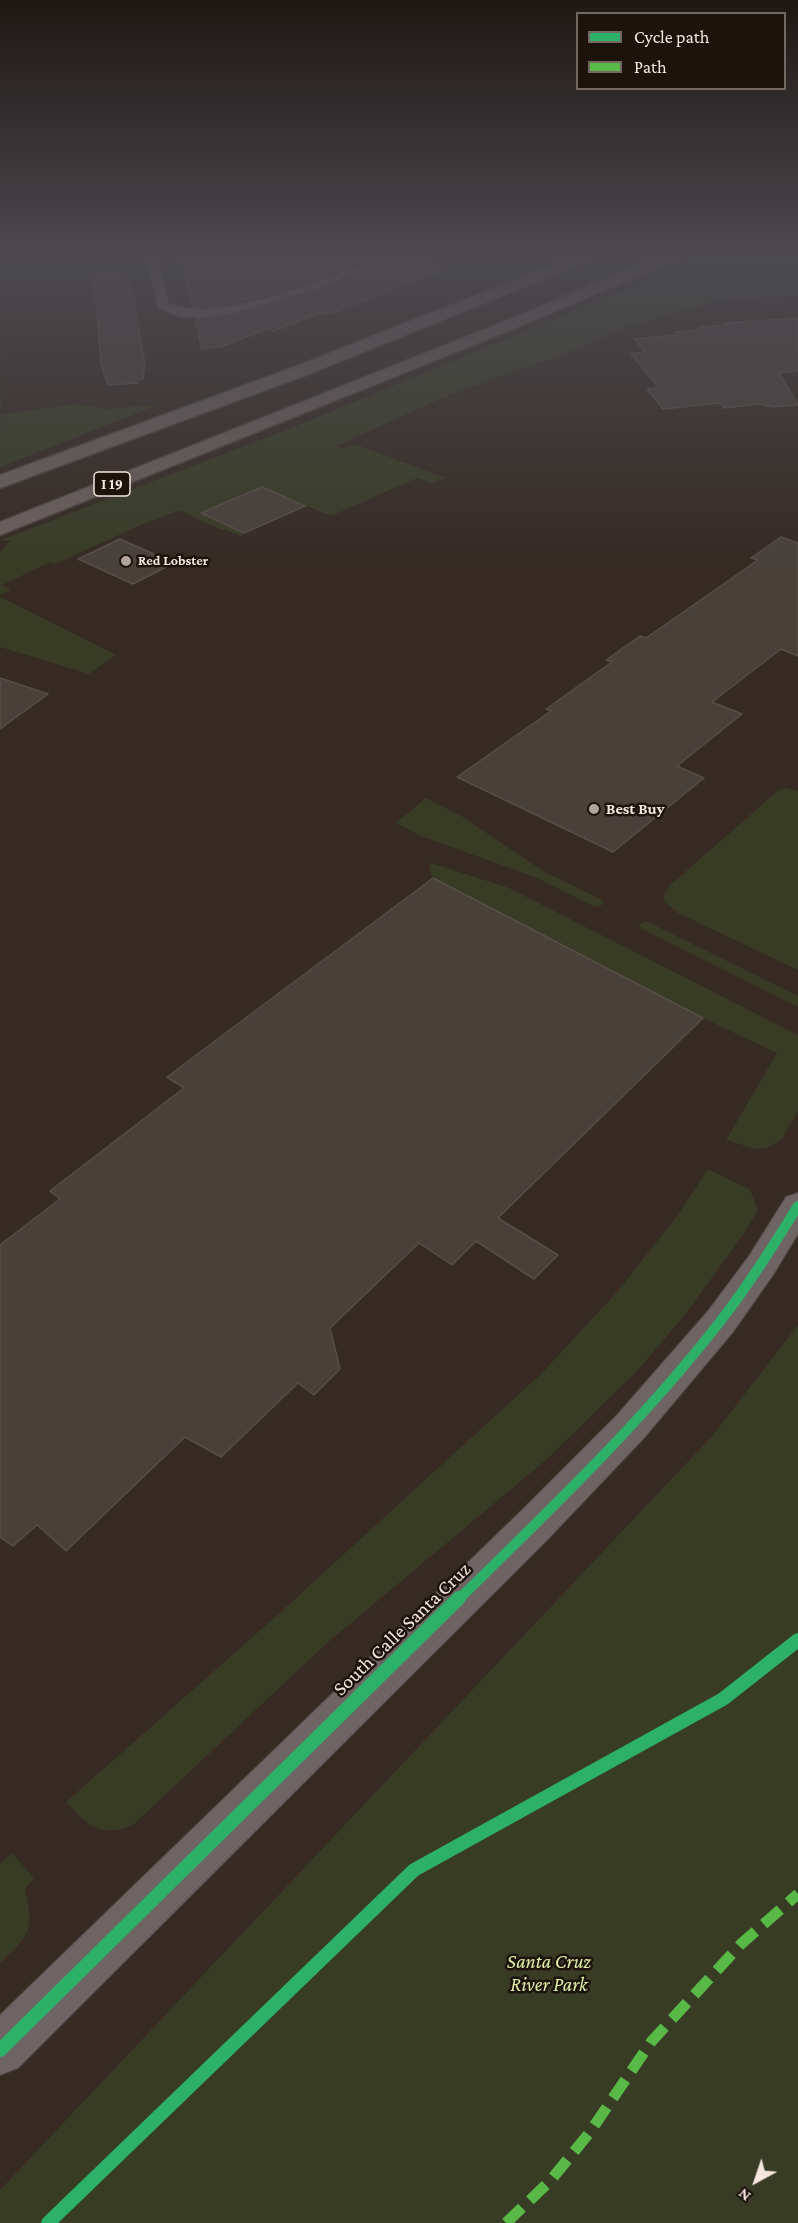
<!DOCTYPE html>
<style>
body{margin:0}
#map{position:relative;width:798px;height:2223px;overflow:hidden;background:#362a23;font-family:"Crimson Pro",serif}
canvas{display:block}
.legend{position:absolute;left:576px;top:12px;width:210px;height:78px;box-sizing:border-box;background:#1d130d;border:2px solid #736761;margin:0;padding:8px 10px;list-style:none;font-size:18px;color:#f5e6de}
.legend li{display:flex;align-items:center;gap:12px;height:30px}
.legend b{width:30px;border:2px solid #736761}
.north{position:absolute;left:726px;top:2151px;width:60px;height:60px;-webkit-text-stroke:4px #1d130d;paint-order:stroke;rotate:220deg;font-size:16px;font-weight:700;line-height:24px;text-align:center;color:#f5e6de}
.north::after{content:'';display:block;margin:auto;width:21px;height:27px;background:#f5e6de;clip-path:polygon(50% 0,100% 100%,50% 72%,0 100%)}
</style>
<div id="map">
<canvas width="798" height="2223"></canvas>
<ul class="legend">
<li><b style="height:8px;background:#2db169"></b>Cycle path</li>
<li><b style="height:8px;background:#58b947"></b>Path</li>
</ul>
<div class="north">N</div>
</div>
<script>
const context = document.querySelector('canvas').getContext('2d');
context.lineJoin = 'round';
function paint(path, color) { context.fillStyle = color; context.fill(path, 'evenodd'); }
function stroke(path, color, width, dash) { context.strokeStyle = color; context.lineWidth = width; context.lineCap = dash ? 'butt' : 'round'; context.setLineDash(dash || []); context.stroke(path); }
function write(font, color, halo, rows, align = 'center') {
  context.font = font + ' "Crimson Pro",serif'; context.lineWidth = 5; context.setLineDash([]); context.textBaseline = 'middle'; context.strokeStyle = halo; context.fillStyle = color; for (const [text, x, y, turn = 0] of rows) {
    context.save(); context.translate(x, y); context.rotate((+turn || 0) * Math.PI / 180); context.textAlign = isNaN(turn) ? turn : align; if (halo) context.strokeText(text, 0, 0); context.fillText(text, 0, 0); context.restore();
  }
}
const green = new Path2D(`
 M 1,258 L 1,415 L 74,404 L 107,409 L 158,405 L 0,467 Z
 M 702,258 L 798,258 L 798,296 L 720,300 L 623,328 L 564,354 L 484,382 L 429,404 L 336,446 L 343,449 L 355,444 L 445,478 L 431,483 L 417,478 L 331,516 L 262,487 L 202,512 L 244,533 L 241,536 L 225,529 L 222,530 L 179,510 L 143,524 L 55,564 L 50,562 L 2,585 L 11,590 L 0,595 L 0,553 L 10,541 L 1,540 L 299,425 Z
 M 0,597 L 116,655 L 89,674 L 0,647 Z
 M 786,788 L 798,791 L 798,970 L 678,913 L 665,902 L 664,895 L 668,887 L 780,789 Z
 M 426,798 L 463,817 L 543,871 L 602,900 L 604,904 L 595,907 L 537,878 L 421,836 L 396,823 Z
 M 431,863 L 509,888 L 798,1035 L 798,1111 L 782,1139 L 767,1148 L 756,1149 L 726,1140 L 777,1053 L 703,1018 L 433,878 L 429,868 Z
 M 643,922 L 648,922 L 798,996 L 798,1007 L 642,929 L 638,926 Z
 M 708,1169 L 750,1190 L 758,1210 L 743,1235 L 684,1316 L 637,1371 L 546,1460 L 326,1644 L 134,1824 C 102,1840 88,1825 66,1802 L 273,1619 L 542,1373 L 616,1293 L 675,1219 Z
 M 798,1325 L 798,2223 L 0,2223 L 0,2190 L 713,1435 Z
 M 12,1853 L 34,1878 L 25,1889 C 34,1930 31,1935 0,1963 L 0,1864 Z`);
const building = new Path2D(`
 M 181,258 L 374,258 L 273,294 L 216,306 L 192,306 Z
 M 398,258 L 415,258 L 447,268 L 329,314 L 320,313 L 273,331 L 267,329 L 223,346 L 202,349 L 195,319 L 239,314 L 314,292 Z
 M 124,269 L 135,304 L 145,365 L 143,379 L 138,380 L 138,383 L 108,385 L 101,364 L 96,299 L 89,272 Z
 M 798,318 L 798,371 L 779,373 L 798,405 L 773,407 L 759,404 L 724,408 L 720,403 L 663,409 L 647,389 L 659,388 L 631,354 L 645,352 L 634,339 L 678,335 L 675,332 L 702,330 L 699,327 L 727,325 L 725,323 Z
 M 262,487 L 305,506 L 244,533 L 201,513 Z
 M 781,537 L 798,543 L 798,656 L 781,649 L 712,702 L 742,714 L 677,766 L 704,778 L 613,852 L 457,777 L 551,711 L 546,709 L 612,662 L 606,660 L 640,636 L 646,638 L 758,560 L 751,558 Z
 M 120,539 L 174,563 L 133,584 L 78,559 Z
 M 0,678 L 48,694 L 0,729 Z
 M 433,878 L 703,1018 L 498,1218 L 558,1255 L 534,1279 L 476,1241 L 452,1265 L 419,1243 L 330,1328 L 340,1369 L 314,1395 L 298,1383 L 221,1457 L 185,1437 L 66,1551 L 37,1525 L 13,1546 L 0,1537 L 0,1245 L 60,1199 L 50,1191 L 184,1088 L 167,1077 Z`);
const minor = new Path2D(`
 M 147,258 L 159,258 L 168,303 C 220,325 328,277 380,258 L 396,258 L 313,290 L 238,312 L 206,317 L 180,317 L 158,308 Z`);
const tertiary = new Path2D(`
 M 798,1193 L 798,1234 L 773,1275 L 733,1332 L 644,1438 L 548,1539 L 18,2068 L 0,2075 L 0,2015 L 520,1512 L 617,1415 L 708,1311 L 749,1256 L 786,1197 Z`);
const motorway = new Path2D(`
 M 570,258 L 590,258 L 588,261 L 309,374 L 0,488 L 0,475 L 297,366 Z
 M 655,258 L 675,258 L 673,261 L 513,329 L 0,535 L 0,522 L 501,323 Z`);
const quiet = new Path2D(`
 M 506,2223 L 551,2180 L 590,2132 L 651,2042 L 741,1944 L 798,1894`);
const cyclewayFar1 = new Path2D(`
 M 458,1600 C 549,1511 641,1423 719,1323 C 748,1286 773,1246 798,1206`);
const cycleway = new Path2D(`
 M 0,2050 L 459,1598
 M 48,2223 L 414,1870 L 723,1699 L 798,1640`);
const markers = [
 [126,561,6,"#b2a49d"],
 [594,809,6,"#b2a49d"]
];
const farPoinames = [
 ["Red Lobster",138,561]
];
const shields = [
 [112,484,36]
];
const shieldNames = [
 ["I 19",112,484]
];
const poiNames = [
 ["Best Buy",606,809]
];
const nearStreetnames = [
 ["South Calle Santa Cruz",402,1629,-44]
];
const nearParknames = [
 ["Santa Cruz",549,1962],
 ["River Park",549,1985]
];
paint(green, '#383c24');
paint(building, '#49403a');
stroke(building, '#584e48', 1.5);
stroke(minor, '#4f453f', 2);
stroke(tertiary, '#4f453f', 2);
stroke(motorway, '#4f453f', 3);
paint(minor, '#6d6463');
paint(tertiary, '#6d6463');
paint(motorway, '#6d615e');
stroke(quiet, '#58b947', 11, [22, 11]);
stroke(cyclewayFar1, '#2db169', 10);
stroke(cycleway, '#2db169', 14);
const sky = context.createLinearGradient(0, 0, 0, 569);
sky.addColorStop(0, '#1e1713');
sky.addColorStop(0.45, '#4c4a50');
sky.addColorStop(1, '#4c4a5000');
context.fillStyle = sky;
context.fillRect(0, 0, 798, 569);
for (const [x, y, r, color] of markers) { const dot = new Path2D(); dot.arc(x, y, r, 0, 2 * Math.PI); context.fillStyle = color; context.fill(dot); stroke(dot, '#1d130d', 2); }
write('bold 14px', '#f5e6de', '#1d130d', farPoinames, 'left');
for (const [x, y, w] of shields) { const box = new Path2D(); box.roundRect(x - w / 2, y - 12, w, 24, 4.5); context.fillStyle = '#1d130d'; context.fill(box); stroke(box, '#f5e6de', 1.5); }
write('bold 15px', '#f5e6de', null, shieldNames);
write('bold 16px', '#f5e6de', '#1d130d', poiNames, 'left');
write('20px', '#f5e6de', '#1d130d', nearStreetnames);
write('italic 20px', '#dcefa4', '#1d130d', nearParknames);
</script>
